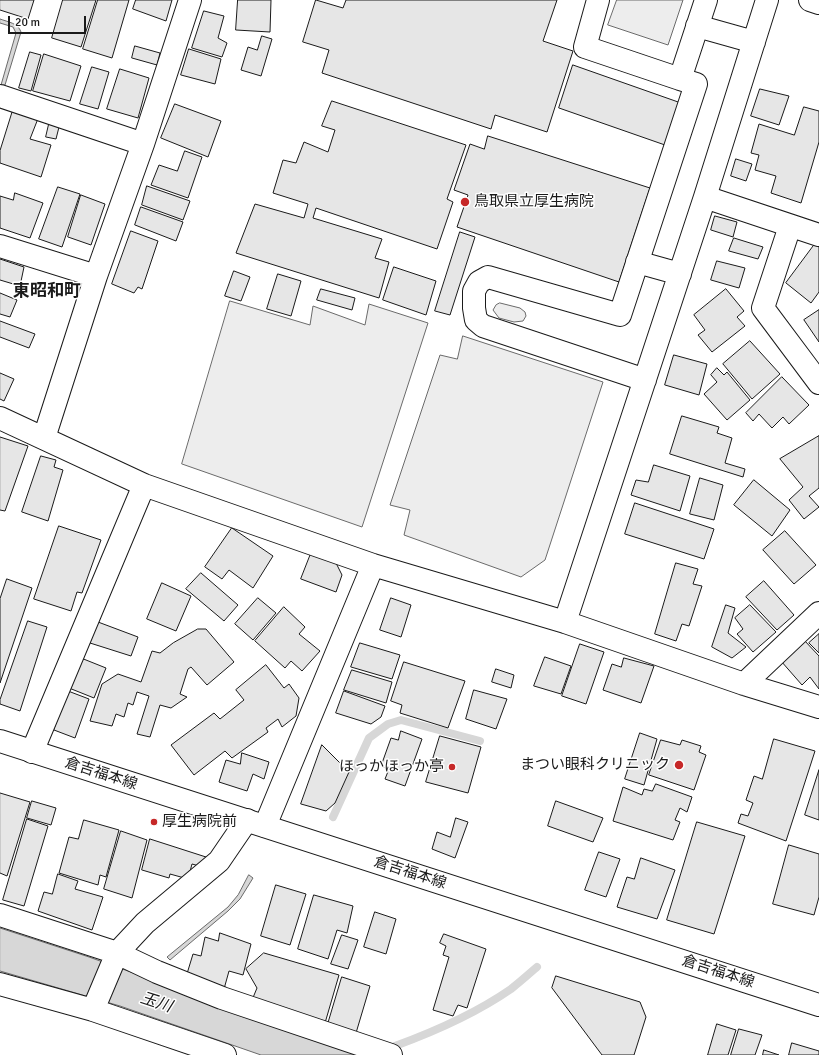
<!DOCTYPE html>
<meta charset="utf-8">
<style>
body{margin:0}
#map{position:relative;width:819px;height:1055px;overflow:hidden;background:#fff;font-family:Signika,sans-serif}
canvas{display:block}
.scale{position:absolute;left:8px;top:16px;width:78px;height:18px;box-sizing:border-box;border:2px solid #1a1a1a;border-top:0;padding-left:5px;font-size:12px;line-height:14px;white-space:nowrap;color:#1a1a1a;-webkit-text-stroke:3px #fff;paint-order:stroke}
</style>
<div id="map">
<canvas width="819" height="1055"></canvas>
<div class="scale">20 m</div>
</div>
<script>
const context = document.querySelector('canvas').getContext('2d');
context.lineJoin = 'round';
function paint(path, color) { context.fillStyle = color; context.fill(path, 'evenodd'); }
function stroke(path, color, width, dash) { context.strokeStyle = color; context.lineWidth = width; context.lineCap = dash ? 'butt' : 'round'; context.setLineDash(dash || []); context.stroke(path); }
function write(font, color, halo, rows, align = 'center') {
  context.font = font + ' Signika,"Noto Sans JP",sans-serif'; context.lineWidth = 3; context.setLineDash([]); context.textBaseline = 'middle'; context.strokeStyle = halo; context.fillStyle = color; for (const [text, x, y, turn = 0] of rows) {
    context.save(); context.translate(x, y); context.rotate((+turn || 0) * Math.PI / 180); context.textAlign = isNaN(turn) ? turn : align; if (halo) context.strokeText(text, 0, 0); context.fillText(text, 0, 0); context.restore();
  }
}
const built = new Path2D(`
 M 617,0 L 683,0 L 668,45 L 608,25 Z
 M 230,301 L 310,325 L 313,306 L 365,325 L 369,304 L 428,323 L 362,527 L 182,464 Z
 M 500,303 L 520,308 L 525,312 L 526,316 L 523,321 L 514,322 L 499,318 L 493,310 L 496,305 Z
 M 463,336 L 603,382 L 545,560 L 521,577 L 404,535 L 410,510 L 390,505 L 440,355 L 457,359 Z`);
const water = new Path2D(`
 M 0,19 C 8,22 18,23 21,32 L 5,85 L 1,85 L 16,33 L 13,27 L 0,23 Z
 M 249,875 L 253,878 L 240,899 L 228,911 L 170,960 L 167,957 L 228,907 L 238,895 Z
 M 0,928 L 89,957 L 362,1055 L 261,1055 L 120,1006 L 0,971 Z`);
const stream = new Path2D(`
 M 333,817 L 369,738 L 388,724 L 401,720 L 480,741
 M 395,1046 C 436,1031 475,1014 511,989 C 520,982 529,974 537,967`);
const building = new Path2D(`
 M 0,0 L 34,0 L 28,19 L 0,10 Z
 M 63,0 L 96,0 L 81,47 L 52,38 Z
 M 98,0 L 129,0 L 112,58 L 83,49 Z
 M 136,0 L 172,0 L 166,21 L 133,9 Z
 M 238,0 L 271,0 L 270,32 L 236,30 Z
 M 316,0 L 343,8 L 346,0 L 557,0 L 543,41 L 573,51 L 547,132 L 495,115 L 491,129 L 322,73 L 329,50 L 303,42 Z
 M 204,11 L 224,16 L 218,38 L 227,43 L 222,57 L 192,48 Z
 M 262,36 L 272,39 L 261,76 L 241,70 L 248,47 L 257,50 Z
 M 135,46 L 160,53 L 157,65 L 132,58 Z
 M 189,49 L 221,59 L 215,84 L 181,75 Z
 M 30,52 L 41,55 L 31,91 L 19,88 Z
 M 44,54 L 81,66 L 70,101 L 33,91 Z
 M 573,65 L 681,103 L 665,145 L 559,108 Z
 M 92,67 L 109,72 L 98,109 L 80,104 Z
 M 120,69 L 149,78 L 138,118 L 107,109 Z
 M 760,89 L 789,96 L 779,125 L 751,116 Z
 M 332,101 L 466,145 L 447,199 L 453,202 L 437,249 L 316,208 L 313,218 L 382,239 L 375,258 L 389,262 L 379,298 L 236,253 L 255,204 L 304,218 L 308,204 L 273,193 L 283,160 L 296,163 L 304,142 L 328,152 L 335,130 L 322,126 Z
 M 175,104 L 221,121 L 208,157 L 161,138 Z
 M 14,107 L 39,116 L 30,139 L 51,145 L 41,177 L 0,163 L 0,151 Z
 M 804,107 L 819,111 L 819,142 L 801,203 L 771,193 L 776,176 L 755,170 L 759,155 L 751,153 L 759,124 L 794,135 Z
 M 50,120 L 60,123 L 56,139 L 46,137 Z
 M 488,136 L 650,188 L 619,282 L 457,227 L 468,195 L 454,190 L 470,144 L 484,149 Z
 M 185,151 L 202,157 L 188,198 L 151,185 L 159,165 L 177,171 Z
 M 736,159 L 752,164 L 746,181 L 731,176 Z
 M 147,186 L 190,201 L 183,220 L 142,205 Z
 M 58,187 L 80,194 L 62,247 L 39,239 Z
 M 15,193 L 43,203 L 30,238 L 0,228 L 0,196 L 13,200 Z
 M 81,195 L 105,204 L 91,245 L 68,237 Z
 M 141,207 L 183,222 L 176,241 L 135,225 Z
 M 715,216 L 737,222 L 733,237 L 711,230 Z
 M 131,231 L 158,241 L 142,289 L 138,287 L 134,293 L 112,284 Z
 M 460,232 L 475,237 L 450,315 L 435,311 Z
 M 734,238 L 763,247 L 758,259 L 729,251 Z
 M 815,244 L 819,247 L 819,292 L 811,303 L 786,283 Z
 M 0,259 L 24,267 L 20,286 L 0,280 Z
 M 717,261 L 745,268 L 739,288 L 711,280 Z
 M 394,267 L 436,281 L 426,315 L 383,300 Z
 M 234,271 L 250,277 L 241,301 L 225,296 Z
 M 278,274 L 301,281 L 291,316 L 267,309 Z
 M 321,289 L 355,298 L 352,310 L 317,300 Z
 M 726,289 L 744,311 L 737,317 L 745,326 L 712,352 L 698,335 L 705,330 L 694,315 Z
 M 0,293 L 17,300 L 10,317 L 0,314 Z
 M 819,310 L 819,342 L 804,320 Z
 M 0,321 L 35,334 L 29,348 L 0,337 Z
 M 750,341 L 780,374 L 752,399 L 723,364 Z
 M 674,355 L 707,364 L 699,395 L 665,385 Z
 M 717,368 L 724,375 L 727,372 L 750,400 L 727,420 L 704,394 L 717,382 L 711,375 Z
 M 0,373 L 14,379 L 4,401 L 0,399 Z
 M 782,377 L 809,405 L 789,424 L 783,417 L 772,428 L 759,414 L 753,421 L 746,413 Z
 M 682,416 L 719,427 L 717,433 L 732,438 L 725,463 L 745,469 L 743,477 L 670,454 Z
 M 819,436 L 819,488 L 809,496 L 819,507 L 804,519 L 789,500 L 803,487 L 780,459 Z
 M 0,437 L 28,446 L 5,511 L 0,510 Z
 M 41,456 L 56,460 L 54,467 L 63,470 L 48,521 L 22,512 Z
 M 654,465 L 690,476 L 680,511 L 631,495 L 636,480 L 648,482 Z
 M 700,478 L 723,485 L 714,520 L 690,514 Z
 M 754,480 L 790,510 L 772,536 L 734,505 Z
 M 635,503 L 714,529 L 704,559 L 625,534 Z
 M 59,526 L 101,540 L 82,593 L 77,592 L 71,611 L 34,599 Z
 M 232,528 L 273,556 L 253,588 L 229,570 L 222,579 L 205,567 Z
 M 785,531 L 816,565 L 794,584 L 763,550 Z
 M 312,551 L 335,561 L 342,575 L 336,592 L 301,579 Z
 M 676,563 L 698,569 L 693,584 L 702,586 L 689,626 L 682,624 L 676,641 L 655,634 Z
 M 201,573 L 238,605 L 224,621 L 186,589 Z
 M 7,579 L 32,588 L 0,683 L 0,599 Z
 M 764,581 L 794,615 L 777,630 L 746,597 Z
 M 162,583 L 191,596 L 176,631 L 147,619 Z
 M 258,598 L 276,613 L 253,640 L 235,624 Z
 M 391,598 L 411,605 L 401,637 L 380,630 Z
 M 726,605 L 735,608 L 728,633 L 746,647 L 732,658 L 712,647 Z
 M 750,605 L 776,632 L 753,652 L 737,634 L 743,629 L 735,618 Z
 M 284,607 L 305,627 L 299,634 L 320,651 L 302,671 L 291,661 L 285,668 L 255,641 Z
 M 28,621 L 47,627 L 20,711 L 0,704 L 0,700 Z
 M 98,622 L 138,637 L 131,656 L 90,643 Z
 M 198,629 L 206,629 L 234,662 L 207,685 L 191,667 L 188,669 L 180,694 L 187,697 L 171,708 L 160,705 L 150,737 L 137,734 L 149,696 L 137,692 L 133,705 L 128,703 L 124,717 L 116,714 L 112,726 L 90,721 L 102,684 L 118,674 L 141,682 L 152,651 L 160,653 L 173,643 Z
 M 819,634 L 819,653 L 809,643 Z
 M 804,640 L 819,656 L 819,689 L 810,677 L 802,685 L 781,661 Z
 M 360,643 L 400,655 L 392,679 L 351,667 Z
 M 580,644 L 604,652 L 586,704 L 562,696 Z
 M 545,657 L 571,666 L 561,694 L 534,686 Z
 M 81,658 L 106,668 L 94,698 L 69,688 Z
 M 624,658 L 654,666 L 641,703 L 603,690 L 612,664 L 621,667 Z
 M 404,662 L 465,681 L 448,728 L 400,713 L 402,705 L 391,701 Z
 M 266,665 L 284,688 L 289,684 L 299,698 L 296,716 L 282,727 L 278,719 L 266,728 L 268,732 L 232,758 L 225,751 L 194,775 L 171,745 L 214,713 L 220,719 L 244,700 L 236,690 Z
 M 496,669 L 514,675 L 511,688 L 492,682 Z
 M 352,670 L 392,682 L 386,703 L 344,690 Z
 M 474,690 L 507,699 L 496,729 L 466,719 Z
 M 68,691 L 89,699 L 75,738 L 54,730 Z
 M 344,691 L 385,706 L 381,717 L 371,724 L 336,713 Z
 M 401,731 L 422,739 L 405,786 L 385,779 L 389,769 L 381,766 L 391,738 L 398,740 Z
 M 640,733 L 657,739 L 644,785 L 625,779 Z
 M 440,736 L 481,747 L 468,793 L 426,782 Z
 M 774,739 L 815,751 L 786,841 L 738,823 L 741,814 L 748,816 L 753,803 L 746,800 L 754,776 L 762,779 Z
 M 661,740 L 680,745 L 682,740 L 701,746 L 699,752 L 706,755 L 694,790 L 649,775 Z
 M 322,745 L 349,772 L 335,803 L 326,811 L 301,804 Z
 M 242,753 L 269,762 L 264,779 L 253,774 L 247,791 L 219,782 L 226,760 L 240,764 Z
 M 819,770 L 819,820 L 805,815 Z
 M 656,784 L 692,797 L 687,812 L 680,808 L 675,820 L 680,822 L 673,840 L 613,821 L 623,787 L 642,795 L 644,789 L 652,791 Z
 M 0,793 L 30,802 L 7,876 L 0,873 Z
 M 32,801 L 56,808 L 51,825 L 27,818 Z
 M 556,801 L 603,818 L 593,842 L 548,826 Z
 M 456,818 L 468,822 L 455,858 L 432,849 L 437,832 L 450,837 Z
 M 27,819 L 48,826 L 24,906 L 3,900 Z
 M 84,820 L 119,830 L 106,877 L 100,875 L 98,885 L 59,873 L 69,837 L 78,839 Z
 M 697,822 L 745,836 L 714,934 L 667,920 Z
 M 121,831 L 147,840 L 132,898 L 104,889 Z
 M 150,839 L 206,857 L 203,867 L 192,864 L 188,879 L 170,874 L 169,878 L 142,870 Z
 M 789,845 L 819,854 L 819,897 L 814,915 L 773,904 Z
 M 599,852 L 620,859 L 606,897 L 585,890 Z
 M 641,858 L 675,870 L 657,919 L 617,907 L 627,877 L 634,879 Z
 M 58,874 L 78,881 L 75,889 L 103,897 L 92,930 L 38,911 L 44,892 L 52,894 Z
 M 276,885 L 306,894 L 290,945 L 261,936 Z
 M 314,895 L 353,906 L 347,933 L 337,930 L 328,959 L 298,949 Z
 M 375,912 L 396,919 L 386,954 L 364,947 Z
 M 220,933 L 251,944 L 243,975 L 229,971 L 224,989 L 186,977 L 193,954 L 201,956 L 205,937 L 218,941 Z
 M 444,934 L 486,949 L 467,1008 L 458,1005 L 453,1016 L 433,1010 L 449,957 L 443,955 L 446,946 L 440,943 Z
 M 342,935 L 358,940 L 348,969 L 331,964 Z
 M 264,953 L 339,975 L 325,1023 L 252,1000 L 257,988 L 246,969 Z
 M 556,976 L 640,1002 L 646,1017 L 634,1055 L 602,1055 L 552,988 Z
 M 342,977 L 370,986 L 356,1033 L 328,1024 Z
 M 717,1024 L 736,1030 L 728,1055 L 708,1055 Z
 M 739,1029 L 762,1035 L 755,1055 L 731,1055 Z
 M 792,1043 L 819,1051 L 819,1055 L 789,1055 Z
 M 764,1050 L 779,1055 L 763,1055 Z`);
const minor = new Path2D(`
 M 598,0 L 585,47 L 680,79 L 706,0
 M 810,0 L 819,3
 M 697,26 L 754,42
 M 0,96 L 143,144
 M 705,197 L 819,235
 M 790,226 L 763,308 L 819,383
 M 0,246 L 96,276
 M 637,262 L 680,274
 M 645,380 L 483,326 L 476,320 L 474,308 L 474,291 L 479,282 L 488,277 L 620,315 L 696,84 L 680,79
 M 0,418 L 144,485 L 373,565 L 565,622 L 744,684 L 819,707
 M 44,438 L 96,276 L 143,144 L 190,0
 M 565,622 L 705,197 L 767,0
 M 744,684 L 819,613
 M 32,752 L 144,485
 M 265,826 L 373,565
 M 0,915 L 117,953 L 157,972 L 222,998 L 391,1055
 M 0,984 L 93,1010 L 225,1055
 M 93,1010 L 117,953 L 145,923 L 219,861 L 247,820`);
const major = new Path2D(`
 M 0,741 L 819,1005`);
const markers = [
 [465,202,5,"#c62828"],
 [679,765,5,"#c62828"],
 [452,767,4,"#c62828"],
 [154,822,4,"#c62828"]
];
const poiNames = [
 ["鳥取県立厚生病院",474,202],
 ["まつい眼科クリニック",670,765,"right"],
 ["ほっかほっか亭",444,767,"right"],
 ["厚生病院前",162,822]
];
const streetNames = [
 ["倉吉福本線",101,774,18],
 ["倉吉福本線",410,873,18],
 ["倉吉福本線",718,972,18]
];
const waterNames = [
 ["玉川",156,1003,18]
];
const quarterNames = [
 ["東昭和町",47,292]
];
paint(built, '#ededed');
stroke(built, '#6a6a6a', 1);
paint(water, '#d7d7d7');
stroke(water, '#6a6a6a', 1);
stroke(stream, '#d7d7d7', 8);
paint(building, '#e6e6e6');
stroke(building, '#1a1a1a', 1);
stroke(minor, '#1a1a1a', 24);
stroke(major, '#1a1a1a', 24);
stroke(minor, '#fff', 22);
stroke(major, '#fff', 22);
for (const [x, y, r, color] of markers) { const dot = new Path2D(); dot.arc(x, y, r, 0, 2 * Math.PI); context.fillStyle = color; context.fill(dot); stroke(dot, '#fff', 1.5); }
write('15px', '#1a1a1a', '#fff', poiNames, 'left');
write('15px', '#1a1a1a', '#fff', streetNames);
write('italic 16px', '#1a1a1a', '#fff', waterNames);
write('bold 17px', '#1a1a1a', '#fff', quarterNames);
</script>
